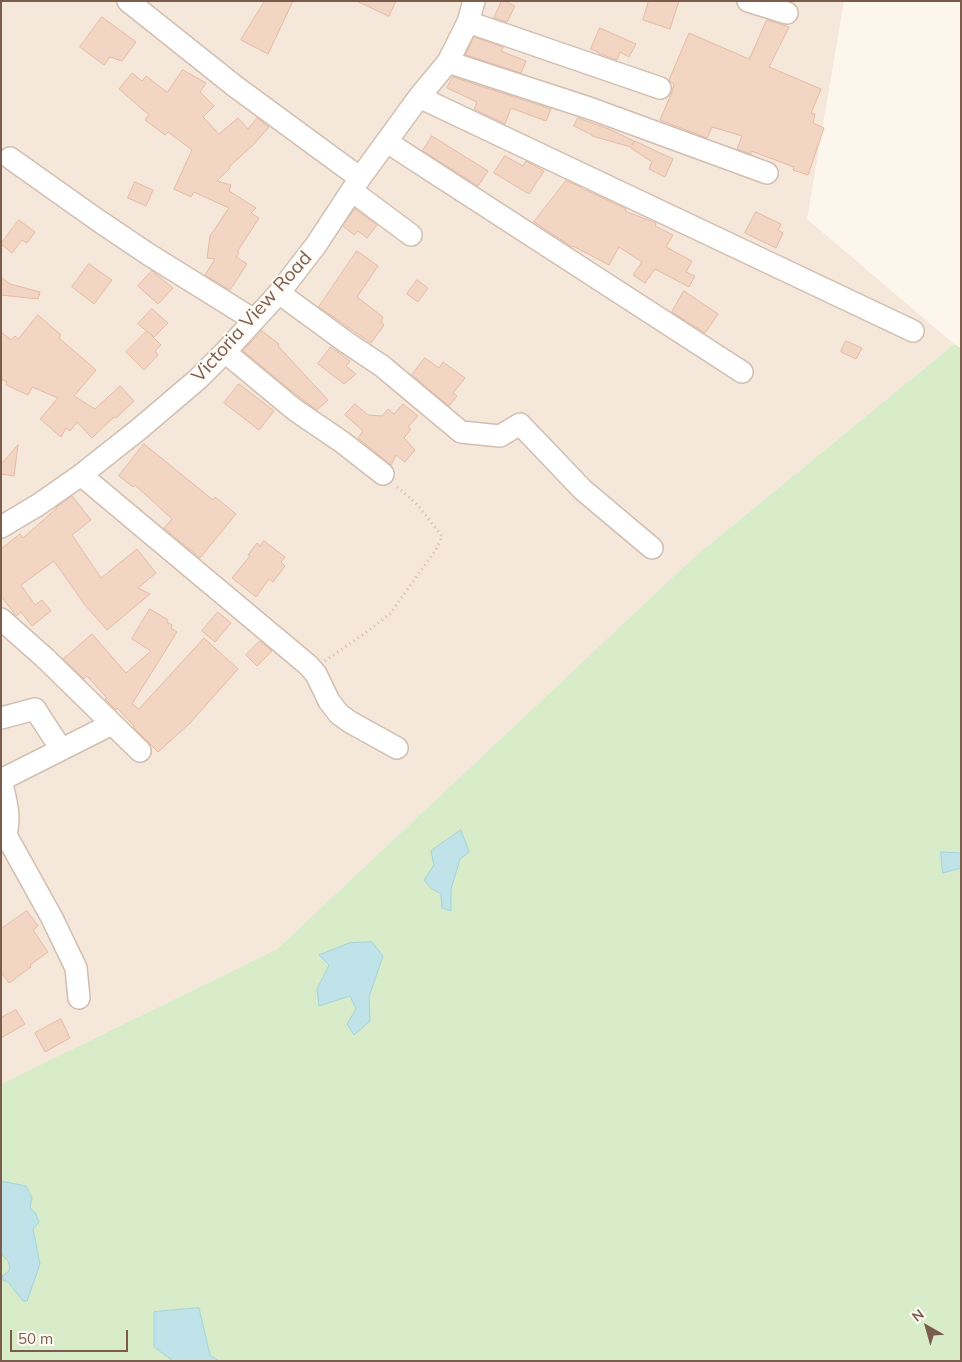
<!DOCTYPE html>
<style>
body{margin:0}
#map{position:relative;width:962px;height:1362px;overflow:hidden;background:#fdf6ec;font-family:Mulish,sans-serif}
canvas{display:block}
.frame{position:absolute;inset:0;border:2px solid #7a5c4d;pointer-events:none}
.north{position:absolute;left:902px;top:1302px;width:50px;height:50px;-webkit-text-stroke:4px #fffaf3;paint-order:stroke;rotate:322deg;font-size:14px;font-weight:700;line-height:20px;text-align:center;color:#7a5c4d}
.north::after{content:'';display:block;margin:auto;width:18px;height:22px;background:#7a5c4d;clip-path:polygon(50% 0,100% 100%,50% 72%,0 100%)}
.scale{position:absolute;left:10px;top:1330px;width:118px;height:22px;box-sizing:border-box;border:2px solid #7a5c4d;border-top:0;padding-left:6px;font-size:15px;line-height:18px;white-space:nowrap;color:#7a5c4d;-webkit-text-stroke:4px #fffaf3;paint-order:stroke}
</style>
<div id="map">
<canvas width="962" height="1362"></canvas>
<div class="frame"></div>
<div class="north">N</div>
<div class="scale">50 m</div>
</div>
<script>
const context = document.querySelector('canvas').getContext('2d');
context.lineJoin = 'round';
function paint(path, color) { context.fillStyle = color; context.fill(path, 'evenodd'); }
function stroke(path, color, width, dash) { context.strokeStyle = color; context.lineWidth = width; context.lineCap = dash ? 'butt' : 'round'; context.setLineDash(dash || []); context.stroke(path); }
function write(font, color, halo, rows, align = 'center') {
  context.font = font + ' Mulish,sans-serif'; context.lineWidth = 4; context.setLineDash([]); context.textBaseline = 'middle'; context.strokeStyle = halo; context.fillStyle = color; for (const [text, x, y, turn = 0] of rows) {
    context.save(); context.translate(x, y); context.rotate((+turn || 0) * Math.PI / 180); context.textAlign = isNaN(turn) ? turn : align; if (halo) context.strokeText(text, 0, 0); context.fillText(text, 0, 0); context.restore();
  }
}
const residential = new Path2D(`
 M 1,1 L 844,1 L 807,219 L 954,344 L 693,558 L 277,949 L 1,1084 Z`);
const green = new Path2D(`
 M 954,344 L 961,348 L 961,853 L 941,852 L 943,873 L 961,868 L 961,1361 L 219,1361 L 210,1355 L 199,1309 L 154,1347 L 173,1361 L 1,1361 L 1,1254 L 8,1261 L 10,1268 L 8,1272 L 7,1281 L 23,1301 L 40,1264 L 33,1229 L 36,1214 L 30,1208 L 26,1186 L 1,1181 L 1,1084 L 277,949 L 693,558 Z`);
const water = new Path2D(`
 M 461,830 L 469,852 L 460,859 L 451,889 L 451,911 L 442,908 L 441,894 L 431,888 L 424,880 L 434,865 L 431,851 Z
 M 941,852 L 961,853 L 961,868 L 943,873 Z
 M 372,942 L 383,956 L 369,997 L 370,1021 L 354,1035 L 347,1024 L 356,1009 L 350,996 L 319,1006 L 317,989 L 329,965 L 319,955 L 349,943 Z
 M 1,1181 L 26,1186 L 32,1198 L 30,1208 L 36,1214 L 39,1222 L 33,1229 L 40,1264 L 27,1301 L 23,1301 L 7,1281 L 4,1281 L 2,1276 L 8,1272 L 10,1268 L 8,1261 L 1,1254 Z
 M 199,1308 L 210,1355 L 219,1361 L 173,1361 L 154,1347 L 154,1312 Z`);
const building = new Path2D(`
 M 265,1 L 293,1 L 268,54 L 241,40 Z
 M 357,1 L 396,1 L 389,16 Z
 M 502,1 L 505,1 L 515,6 L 507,22 L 494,18 Z
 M 649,1 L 679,1 L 670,29 L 643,20 Z
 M 102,17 L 136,42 L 122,61 L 110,57 L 104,65 L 80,47 Z
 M 767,20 L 789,27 L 769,67 L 821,89 L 811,113 L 815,114 L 813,123 L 824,128 L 808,175 L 793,170 L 794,167 L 751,151 L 751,154 L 737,149 L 742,136 L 712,127 L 707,138 L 660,120 L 672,92 L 674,84 L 671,82 L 669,80 L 689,33 L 749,59 Z
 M 600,28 L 636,44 L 629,57 L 620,52 L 617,60 L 598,53 L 598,52 L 591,49 Z
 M 474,37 L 503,47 L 501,51 L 526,61 L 521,73 L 466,55 Z
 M 183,70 L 206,83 L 200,92 L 214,106 L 203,117 L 219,134 L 238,118 L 248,129 L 257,118 L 269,127 L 254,144 L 229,167 L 230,168 L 217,181 L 231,185 L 229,191 L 256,208 L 251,213 L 259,218 L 237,252 L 239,253 L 236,257 L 247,264 L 230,290 L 205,275 L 215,259 L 207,258 L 210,236 L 229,208 L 194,192 L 191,197 L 174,189 L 192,150 L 168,132 L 165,135 L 145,120 L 149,115 L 119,89 L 132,73 L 142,81 L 146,76 L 167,92 Z
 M 453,77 L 551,109 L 546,121 L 511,108 L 505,124 L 474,109 L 477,102 L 447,88 Z
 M 578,118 L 609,129 L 634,141 L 632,145 L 635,141 L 673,159 L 665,177 L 649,169 L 652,162 L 631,148 L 631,147 L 592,136 L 592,135 L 574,126 Z
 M 432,136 L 488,171 L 478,186 L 423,151 Z
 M 505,156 L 523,166 L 526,161 L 544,171 L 529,194 L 494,173 Z
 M 566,181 L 579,186 L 585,191 L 586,190 L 626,209 L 625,211 L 656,223 L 655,226 L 673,235 L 666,247 L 692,261 L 686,272 L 695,276 L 689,287 L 655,269 L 645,283 L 633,275 L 642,262 L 619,247 L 609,265 L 573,246 L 572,247 L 534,222 Z
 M 135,182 L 153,190 L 146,206 L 128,198 Z
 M 355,209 L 377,225 L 367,238 L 358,231 L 354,235 L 343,226 Z
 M 756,212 L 781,224 L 778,230 L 783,233 L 776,248 L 745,233 Z
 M 19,220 L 35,232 L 27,243 L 22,240 L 12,253 L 1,244 Z
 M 357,251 L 378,266 L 357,297 L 383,317 L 381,321 L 384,325 L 371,343 L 319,307 Z
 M 89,264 L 112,280 L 94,304 L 72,287 Z
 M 152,271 L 173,288 L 158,304 L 138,286 Z
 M 1,277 L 10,284 L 40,292 L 38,299 L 1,295 Z
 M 417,280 L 428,288 L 418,302 L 407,294 Z
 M 684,291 L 718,314 L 705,333 L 672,312 Z
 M 152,309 L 168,323 L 154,337 L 138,324 Z
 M 38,315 L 61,335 L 59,338 L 96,370 L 74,396 L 95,409 L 120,386 L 134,401 L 116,418 L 114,417 L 92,438 L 77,422 L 70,431 L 66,428 L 61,437 L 40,419 L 58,398 L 32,387 L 28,395 L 6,385 L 7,382 L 1,379 L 1,332 L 11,340 L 15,336 L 18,339 Z
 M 147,331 L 161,345 L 155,351 L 158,355 L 144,370 L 126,352 Z
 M 262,331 L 279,344 L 278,346 L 328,400 L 317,410 L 303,400 L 243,351 Z
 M 846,341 L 862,348 L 856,359 L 841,352 Z
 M 331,347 L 350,361 L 346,366 L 356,374 L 344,384 L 318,364 Z
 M 425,358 L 439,368 L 443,362 L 465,378 L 453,393 L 457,396 L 449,406 L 412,375 Z
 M 239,384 L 274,411 L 259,430 L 224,403 Z
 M 355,404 L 368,415 L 382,416 L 388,409 L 394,414 L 403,404 L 418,416 L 408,427 L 411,429 L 404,438 L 415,450 L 405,462 L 396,455 L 391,465 L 358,438 L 363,431 L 345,415 Z
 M 144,444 L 213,500 L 215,497 L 236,514 L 200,558 L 164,528 L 172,519 L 135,485 L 133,487 L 119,476 Z
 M 18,445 L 14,476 L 1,474 L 1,465 Z
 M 72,496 L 91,520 L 72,535 L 101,578 L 137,549 L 156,573 L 138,588 L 150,594 L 107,630 L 85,605 L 54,561 L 21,585 L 35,605 L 42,600 L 51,611 L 32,626 L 21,612 L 16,616 L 14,613 L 1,596 L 1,549 L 20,534 L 23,538 L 57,508 L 56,508 Z
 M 264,541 L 285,557 L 281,562 L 285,566 L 273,582 L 269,579 L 256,597 L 232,578 L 250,556 L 248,555 L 257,543 L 260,546 Z
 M 150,609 L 168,620 L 167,622 L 172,625 L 171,628 L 177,632 L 132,704 L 139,709 L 204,638 L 238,669 L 189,724 L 158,752 L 133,727 L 134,726 L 117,708 L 116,710 L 105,699 L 107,698 L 87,676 L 84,679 L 63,659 L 92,634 L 126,673 L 151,651 L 132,639 Z
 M 218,612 L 231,623 L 215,642 L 202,631 Z
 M 260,641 L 272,651 L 257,666 L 246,655 Z
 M 27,911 L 38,926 L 33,930 L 48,952 L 30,965 L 31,967 L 9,983 L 1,972 L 1,929 Z
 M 16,1010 L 25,1024 L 1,1038 L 1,1018 Z
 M 61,1019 L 70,1038 L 45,1052 L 35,1033 Z`);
const path = new Path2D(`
 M 325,661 L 365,633 L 390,614 L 437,548 L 442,536 L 416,503 L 395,485`);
const minor = new Path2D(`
 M 128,1 L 236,87 L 360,178
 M 748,1 L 787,13
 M 468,22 L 660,88
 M 448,62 L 592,109 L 767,173
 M 419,97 L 913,331
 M 387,142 L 742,372
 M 10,158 L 99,221 L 148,254 L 254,320
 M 352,191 L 411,235
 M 279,293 L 346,342 L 382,366 L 461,432 L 500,436 L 520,424 L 583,490 L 652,548
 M 225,352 L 295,410 L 342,442 L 383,474
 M 81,475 L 308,665 L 316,674 L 329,701 L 339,714 L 350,722 L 397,748
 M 1,527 L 38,505 L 81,475 L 138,430 L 198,379 L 225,352 L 279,293 L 316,245 L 360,178 L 419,97 L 448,62 L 468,22 L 474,1
 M 1,619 L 45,658 L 140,751
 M 1,718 L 35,709 L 61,749
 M 1,780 L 112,724
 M 1,780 C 5,797 11,816 6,834
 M 1,826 L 52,918 L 76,968 L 79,998`);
const streetNames = [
 ["Victoria View Road",252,317,-48]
];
paint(residential, '#f5e8da');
paint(green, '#d8ecc9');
paint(water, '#bfe3e8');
stroke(water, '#a5d3da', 1);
paint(building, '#f3d5c3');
stroke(building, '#e6bba3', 1);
stroke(minor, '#d1beb0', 24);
stroke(path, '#d9b8a5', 3, [1, 4]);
stroke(minor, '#fff', 21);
write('19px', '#7a5c4d', '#fffaf3', streetNames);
</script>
